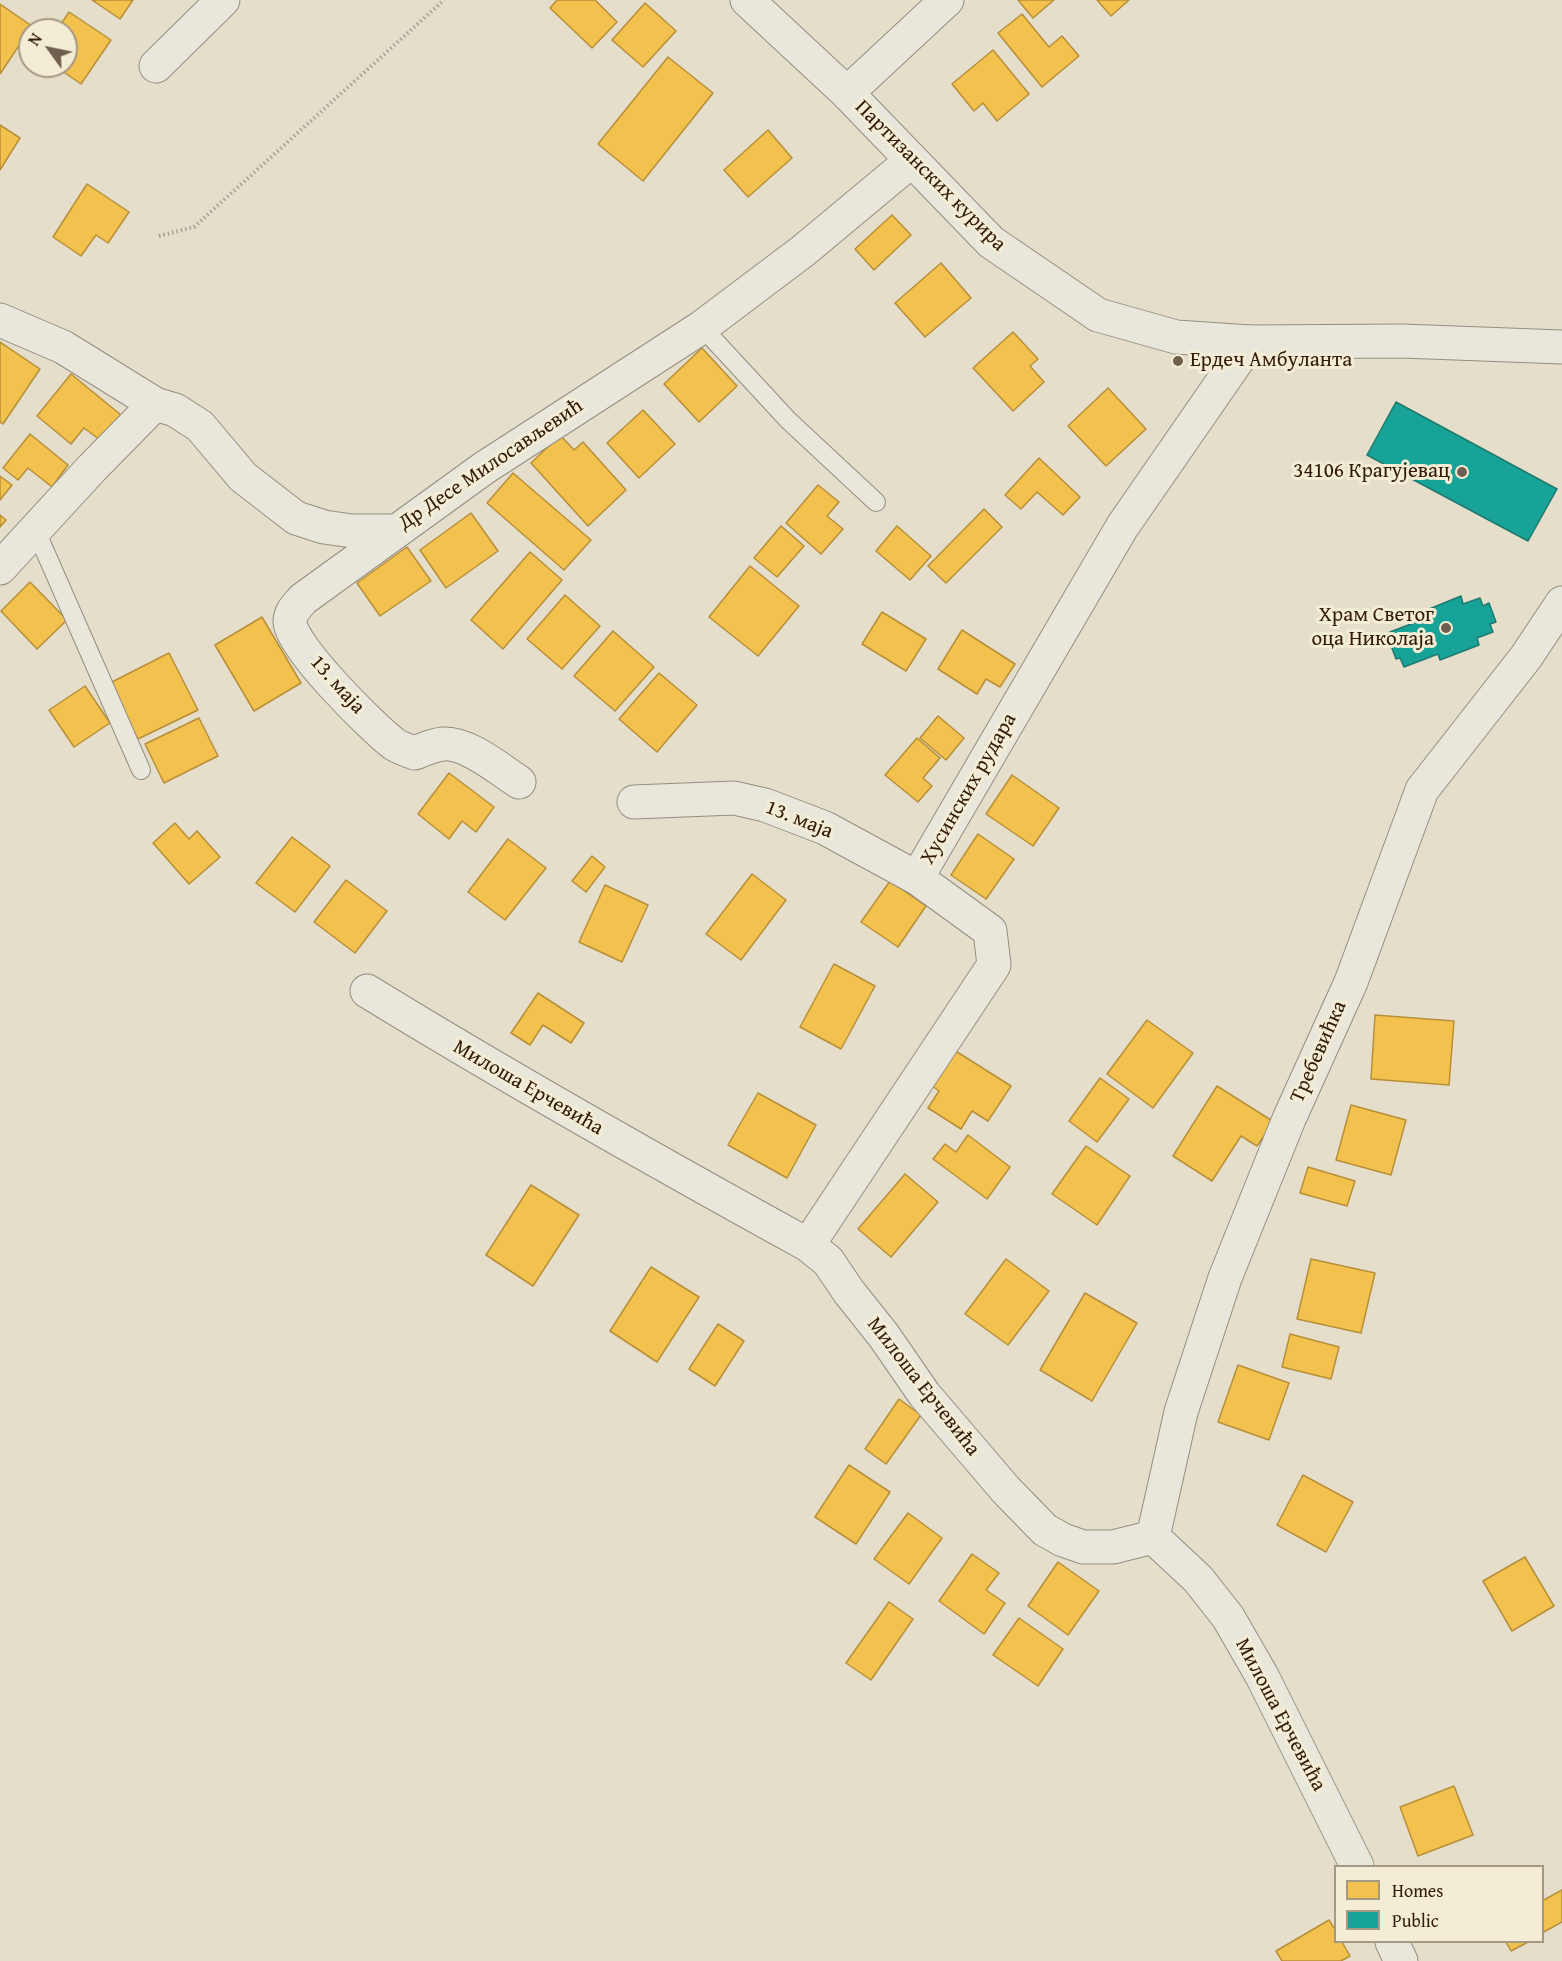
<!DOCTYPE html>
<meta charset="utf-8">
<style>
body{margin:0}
#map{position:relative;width:1562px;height:1961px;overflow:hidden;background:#e4deca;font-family:"Gentium Book Plus",serif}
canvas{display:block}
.legend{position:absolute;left:1334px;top:1865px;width:210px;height:78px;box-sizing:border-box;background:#f4edd5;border:2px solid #a69983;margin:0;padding:8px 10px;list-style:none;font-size:18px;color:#321a08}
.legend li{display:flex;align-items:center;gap:12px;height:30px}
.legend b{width:30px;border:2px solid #a69983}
.north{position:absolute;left:18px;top:18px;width:60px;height:60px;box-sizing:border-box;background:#f4edd5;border:2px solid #a69983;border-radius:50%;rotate:303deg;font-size:16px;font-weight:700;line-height:24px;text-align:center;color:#321a08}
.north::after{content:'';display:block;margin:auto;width:21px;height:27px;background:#705f4c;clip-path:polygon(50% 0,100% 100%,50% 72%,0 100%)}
</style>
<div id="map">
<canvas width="1562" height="1961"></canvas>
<ul class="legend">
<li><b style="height:16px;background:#f2c14e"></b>Homes</li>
<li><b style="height:16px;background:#17a398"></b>Public</li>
</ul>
<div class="north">N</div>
</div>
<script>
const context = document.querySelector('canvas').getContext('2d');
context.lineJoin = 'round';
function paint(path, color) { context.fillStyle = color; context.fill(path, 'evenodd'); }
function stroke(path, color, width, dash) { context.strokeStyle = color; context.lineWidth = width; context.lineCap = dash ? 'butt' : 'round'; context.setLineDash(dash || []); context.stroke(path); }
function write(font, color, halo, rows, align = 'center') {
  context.font = font + ' "Gentium Book Plus",serif'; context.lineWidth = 6; context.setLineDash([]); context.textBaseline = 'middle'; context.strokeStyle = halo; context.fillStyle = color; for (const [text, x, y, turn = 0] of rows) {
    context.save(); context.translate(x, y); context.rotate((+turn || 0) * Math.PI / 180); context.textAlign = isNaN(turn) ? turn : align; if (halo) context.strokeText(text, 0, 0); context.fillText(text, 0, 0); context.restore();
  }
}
const homes = new Path2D(`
 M 92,0 L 133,0 L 120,19 Z
 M 557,0 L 595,0 L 617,22 L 592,48 L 550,8 Z
 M 1018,0 L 1054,0 L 1033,18 Z
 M 1097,0 L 1129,0 L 1111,16 Z
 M 645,3 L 676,31 L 643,67 L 612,40 Z
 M 0,4 L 32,26 L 0,74 Z
 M 69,12 L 111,40 L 81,84 L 55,66 L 66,66 L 66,30 L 57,30 Z
 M 1022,14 L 1049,47 L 1062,36 L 1079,56 L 1042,87 L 998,33 Z
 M 993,50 L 1029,94 L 997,121 L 983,103 L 974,111 L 952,84 Z
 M 668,57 L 713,93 L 643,181 L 598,144 Z
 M 0,125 L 20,138 L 0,170 Z
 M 768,130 L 792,158 L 748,197 L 724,170 Z
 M 87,184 L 129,212 L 108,243 L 96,235 L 81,256 L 53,237 Z
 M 892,215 L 911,235 L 874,270 L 855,249 Z
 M 941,263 L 971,298 L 925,337 L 895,303 Z
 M 1013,332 L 1038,359 L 1030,366 L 1044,382 L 1013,411 L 973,368 Z
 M 0,342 L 40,369 L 3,424 L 0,422 Z
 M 702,348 L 737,386 L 699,422 L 664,384 Z
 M 71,374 L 121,415 L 100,440 L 84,428 L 71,444 L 37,416 Z
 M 1108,388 L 1146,429 L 1106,466 L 1068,426 Z
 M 643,410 L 675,444 L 639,478 L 607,443 Z
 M 30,434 L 68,465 L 52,487 L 28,468 L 18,480 L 3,468 Z
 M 560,435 L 574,450 L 583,442 L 626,490 L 588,526 L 531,463 Z
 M 1039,458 L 1080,497 L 1063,515 L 1037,492 L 1021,509 L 1005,495 Z
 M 513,473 L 591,540 L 564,570 L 487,503 Z
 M 0,476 L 12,485 L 0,500 Z
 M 818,485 L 839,502 L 827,516 L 843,529 L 821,554 L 786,523 Z
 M 984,509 L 1002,527 L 946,583 L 928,566 Z
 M 471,513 L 498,551 L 446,588 L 420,550 Z
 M 0,515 L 6,520 L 0,527 Z
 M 781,526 L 804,546 L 777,577 L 754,558 Z
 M 897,526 L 931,556 L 910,580 L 876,551 Z
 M 407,547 L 431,581 L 380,616 L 357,583 Z
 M 530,552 L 562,580 L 503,649 L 471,620 Z
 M 750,566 L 799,606 L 758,656 L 709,617 Z
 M 30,582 L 67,620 L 37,649 L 1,611 Z
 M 565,595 L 600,626 L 562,669 L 527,639 Z
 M 882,612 L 926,639 L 906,671 L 862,644 Z
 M 262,617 L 301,683 L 254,711 L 215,645 Z
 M 962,630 L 1015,664 L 1000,687 L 986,679 L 977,694 L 938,669 Z
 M 613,631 L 654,667 L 615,711 L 574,676 Z
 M 169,653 L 198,710 L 138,739 L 108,684 Z
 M 659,673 L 697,705 L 657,752 L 619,719 Z
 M 85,686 L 110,723 L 74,747 L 49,710 Z
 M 938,716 L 964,738 L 946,760 L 920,738 Z
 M 199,718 L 218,756 L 164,783 L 145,744 Z
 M 917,738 L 940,758 L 923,778 L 932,786 L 918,802 L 885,775 Z
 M 449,773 L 494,807 L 476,832 L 462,821 L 449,839 L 418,814 Z
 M 1012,775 L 1059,808 L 1033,846 L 986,814 Z
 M 175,823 L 189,839 L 197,831 L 220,857 L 189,884 L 153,843 Z
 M 978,834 L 1014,859 L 986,899 L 951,875 Z
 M 292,837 L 330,866 L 295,912 L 256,883 Z
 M 508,839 L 546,868 L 505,920 L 468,892 Z
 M 592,856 L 605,867 L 586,892 L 572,881 Z
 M 752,874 L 786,900 L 741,960 L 706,934 Z
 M 346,880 L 387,911 L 355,953 L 314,922 Z
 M 890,881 L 926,906 L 898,947 L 861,922 Z
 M 605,885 L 648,905 L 622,962 L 579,942 Z
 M 834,964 L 875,986 L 841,1049 L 800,1027 Z
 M 538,993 L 584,1023 L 571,1043 L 543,1025 L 530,1045 L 511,1033 Z
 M 1375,1015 L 1454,1021 L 1449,1085 L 1371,1079 Z
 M 1147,1020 L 1193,1053 L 1153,1108 L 1107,1074 Z
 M 954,1050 L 1011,1086 L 988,1121 L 972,1111 L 961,1129 L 928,1108 L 939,1091 L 932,1086 Z
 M 1100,1078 L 1129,1099 L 1097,1142 L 1069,1121 Z
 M 1217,1086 L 1274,1122 L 1257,1146 L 1241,1136 L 1212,1181 L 1173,1156 Z
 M 758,1093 L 816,1125 L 787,1178 L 728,1145 Z
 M 1351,1105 L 1406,1120 L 1391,1175 L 1336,1160 Z
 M 968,1135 L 1010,1167 L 987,1199 L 933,1159 L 945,1144 L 956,1152 Z
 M 1086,1146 L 1130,1176 L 1097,1225 L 1052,1194 Z
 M 1308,1167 L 1355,1181 L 1347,1206 L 1300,1193 Z
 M 905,1174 L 938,1202 L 891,1257 L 858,1229 Z
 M 531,1185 L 579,1215 L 533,1286 L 486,1255 Z
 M 1006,1259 L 1049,1291 L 1008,1345 L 965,1314 Z
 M 1311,1259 L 1375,1273 L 1361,1333 L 1297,1319 Z
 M 651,1267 L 699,1297 L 657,1362 L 610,1331 Z
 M 1085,1293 L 1137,1323 L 1092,1401 L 1040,1370 Z
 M 718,1324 L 744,1341 L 715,1386 L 689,1369 Z
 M 1290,1334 L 1339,1347 L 1331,1379 L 1282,1367 Z
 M 1238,1365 L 1289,1383 L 1269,1440 L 1218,1422 Z
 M 899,1399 L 921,1415 L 886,1464 L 865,1449 Z
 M 849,1465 L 890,1492 L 856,1544 L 815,1517 Z
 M 1303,1475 L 1353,1502 L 1326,1552 L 1277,1525 Z
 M 908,1513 L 942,1538 L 909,1584 L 874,1559 Z
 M 972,1554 L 999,1573 L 986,1590 L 1005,1603 L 984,1634 L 939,1601 Z
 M 1525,1557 L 1554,1606 L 1512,1631 L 1483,1581 Z
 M 1058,1562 L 1099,1591 L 1068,1635 L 1028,1606 Z
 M 889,1602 L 913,1619 L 871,1680 L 846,1663 Z
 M 1019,1618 L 1063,1649 L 1038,1686 L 993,1655 Z
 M 1454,1786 L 1473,1835 L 1418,1856 L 1400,1807 Z
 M 1562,1890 L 1562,1922 L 1542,1933 L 1542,1901 Z
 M 1329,1920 L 1336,1931 L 1336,1942 L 1342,1942 L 1350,1956 L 1341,1961 L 1282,1961 L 1276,1951 Z
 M 1506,1942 L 1528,1942 L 1511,1951 Z`);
const public = new Path2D(`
 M 1396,402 L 1557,489 L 1528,541 L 1367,455 Z
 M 1461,596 L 1463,604 L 1480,598 L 1483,606 L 1489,603 L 1496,622 L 1490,624 L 1493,632 L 1477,638 L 1479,645 L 1440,660 L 1438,654 L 1404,667 L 1400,658 L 1396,659 L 1390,643 L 1394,642 L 1390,632 L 1424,619 L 1422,612 Z`);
const path = new Path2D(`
 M 159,236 L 194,227 L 444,0`);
const service = new Path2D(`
 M 702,327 L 788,420 L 876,502
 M 36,531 L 141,770`);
const minor = new Path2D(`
 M 156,66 L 223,0
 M 847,93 L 947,0
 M 0,320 L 63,347 L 155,404
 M 397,531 L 303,599 C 297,606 290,612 290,622 C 290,646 373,728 394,744 C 400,748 409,751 415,753 C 424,749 433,745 443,744 C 467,742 499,769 519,782
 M 0,568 L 92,468 L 155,404 L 175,410 L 200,426 L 243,477 L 296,518 L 324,527 L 352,531 L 397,531 L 484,468 L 702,327 L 803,251 L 911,161
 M 634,802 L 734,798 L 765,805 L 825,828 L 917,878
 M 367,991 C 512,1080 659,1163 808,1245 L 828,1261 L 849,1292 L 884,1336 L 924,1394 L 1006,1490 L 1045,1530 L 1063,1540 L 1083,1547 L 1113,1547 L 1153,1537
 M 808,1245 L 994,965 L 990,931 L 917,878 L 1122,527 L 1250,342
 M 1153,1537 L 1181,1412 L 1225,1278 L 1289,1119 L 1351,982 L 1422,790 L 1526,657 L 1562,603
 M 1153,1537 L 1198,1579 L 1228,1617 L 1262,1676 L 1357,1866
 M 1392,1942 L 1401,1961`);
const tertiary = new Path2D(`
 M 747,0 L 847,93 L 991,242 L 1098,315 L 1176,337 L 1250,342 L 1402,341 L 1562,347`);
const markers = [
 [1178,361,6,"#705f4c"],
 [1462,472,6,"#705f4c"],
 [1446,628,6,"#705f4c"]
];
const streetNames = [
 ["Партизанских курира",930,176,45],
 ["Др Десе Милосављевић",491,465,-34],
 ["13. маја",337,685,48],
 ["Хусинских рудара",969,789,-60],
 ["13. маја",799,820,22],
 ["Требевићка",1319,1052,-66],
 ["Милоша Ерчевића",528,1088,30],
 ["Милоша Ерчевића",923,1387,52],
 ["Милоша Ерчевића",1280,1715,62]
];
const poiNames = [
 ["Ердеч Амбуланта",1190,361,"left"],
 ["34106 Крагујевац",1450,472],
 ["Храм Светог",1434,616],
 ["оца Николаја",1434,640]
];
paint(homes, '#f2c14e');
stroke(homes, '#b88f39', 1.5);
paint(public, '#17a398');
stroke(public, '#1f7a6d', 1.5);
stroke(service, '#948e80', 20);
stroke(minor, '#948e80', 35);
stroke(tertiary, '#948e80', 35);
stroke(path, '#a6a197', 4, [1.5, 3]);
stroke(service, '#e9e6dc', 18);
stroke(minor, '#e9e6dc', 33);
stroke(tertiary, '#e9e6dc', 33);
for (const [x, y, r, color] of markers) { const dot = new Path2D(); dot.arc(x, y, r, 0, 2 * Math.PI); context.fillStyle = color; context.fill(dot); stroke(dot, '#f4edd5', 2); }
write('21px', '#321a08', '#f4edd5', streetNames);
write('21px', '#321a08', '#f4edd5', poiNames, 'right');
</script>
